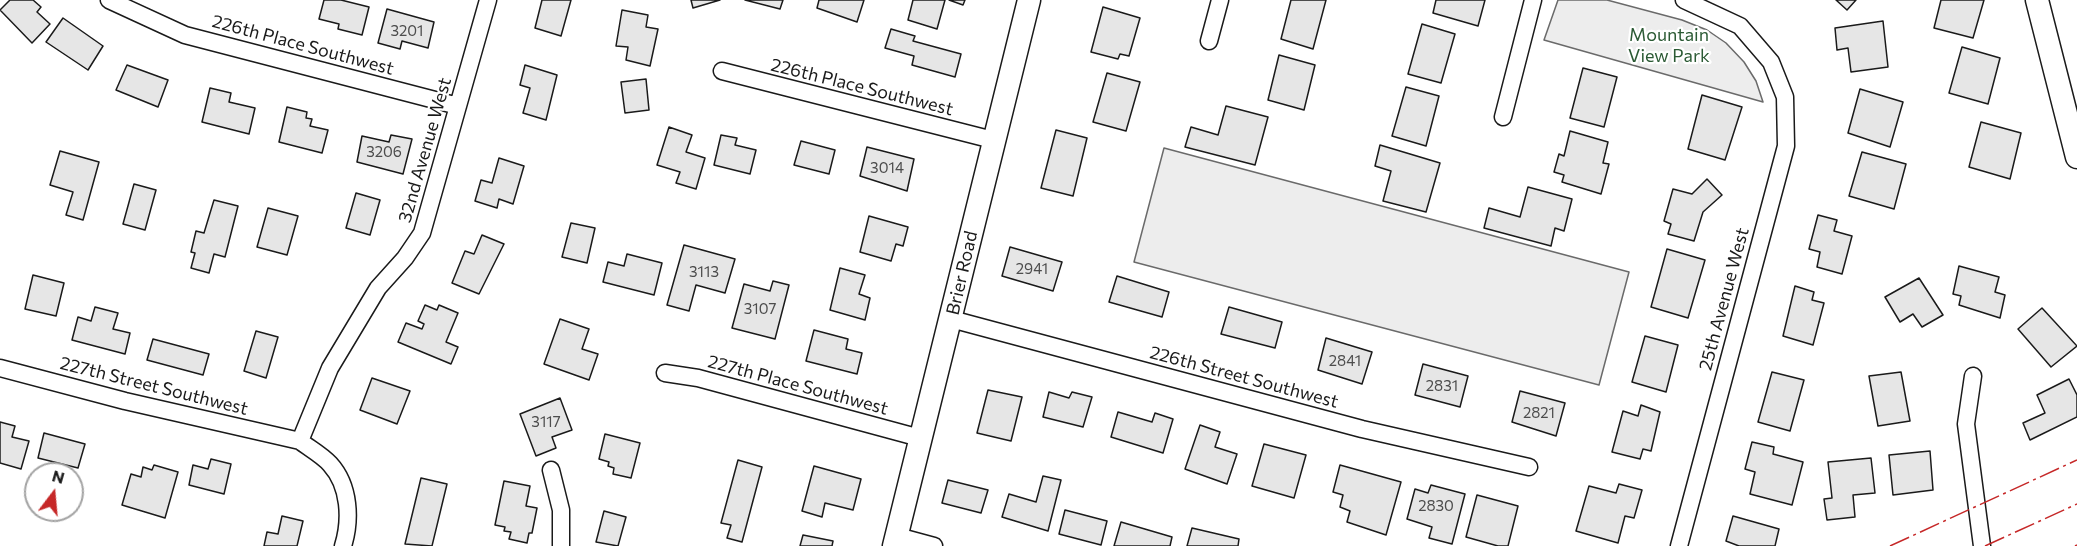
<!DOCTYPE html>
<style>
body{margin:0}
#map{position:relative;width:2077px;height:546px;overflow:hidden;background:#fff;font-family:Commissioner,sans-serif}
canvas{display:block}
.north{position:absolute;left:24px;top:462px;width:60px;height:60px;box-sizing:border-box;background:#fff;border:2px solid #a3a3a3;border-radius:50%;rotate:16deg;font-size:16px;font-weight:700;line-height:24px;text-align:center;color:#1a1a1a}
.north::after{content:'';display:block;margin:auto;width:21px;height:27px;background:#c62828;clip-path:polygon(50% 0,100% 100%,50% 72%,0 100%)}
</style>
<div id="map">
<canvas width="2077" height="546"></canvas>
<div class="north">N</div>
</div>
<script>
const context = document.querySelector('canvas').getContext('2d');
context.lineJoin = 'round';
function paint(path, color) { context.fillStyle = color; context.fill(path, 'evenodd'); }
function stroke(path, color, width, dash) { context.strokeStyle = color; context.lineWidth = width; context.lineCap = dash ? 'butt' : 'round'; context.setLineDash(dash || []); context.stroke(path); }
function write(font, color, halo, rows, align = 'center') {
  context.font = font + ' Commissioner,sans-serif'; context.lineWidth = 4.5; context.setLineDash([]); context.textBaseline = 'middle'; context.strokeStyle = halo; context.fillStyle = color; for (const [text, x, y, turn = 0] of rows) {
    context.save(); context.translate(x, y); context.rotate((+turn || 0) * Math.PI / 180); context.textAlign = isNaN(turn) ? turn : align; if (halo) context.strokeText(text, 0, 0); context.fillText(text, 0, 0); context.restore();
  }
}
const built = new Path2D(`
 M 1558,0 L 1607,0 L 1682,20 L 1707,30 L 1726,43 L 1744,62 L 1756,81 L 1763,102 L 1544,40 Z
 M 1164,148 L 1629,272 L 1599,385 L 1134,262 Z`);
const building = new Path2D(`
 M 10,0 L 33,0 L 41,7 L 37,12 L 50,24 L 32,43 L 0,10 Z
 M 324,0 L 341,0 L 369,7 L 362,35 L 338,29 L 339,24 L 319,19 Z
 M 542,0 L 571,0 L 561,36 L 535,28 Z
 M 691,0 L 720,0 L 693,8 Z
 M 745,0 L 783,0 L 780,9 Z
 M 819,0 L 864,0 L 857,22 L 817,8 Z
 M 913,0 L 945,0 L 937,29 L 908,20 Z
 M 949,0 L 965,0 L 963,5 Z
 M 1291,0 L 1326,0 L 1313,49 L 1281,39 Z
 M 1436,0 L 1485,0 L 1478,26 L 1433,13 Z
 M 1836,0 L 1856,0 L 1847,10 Z
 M 1941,0 L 1984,0 L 1973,38 L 1934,28 Z
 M 1103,7 L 1140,18 L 1129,56 L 1120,54 L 1118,59 L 1091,52 Z
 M 387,9 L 434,22 L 428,48 L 402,41 L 400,49 L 378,43 Z
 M 622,10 L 648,15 L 646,27 L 658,29 L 650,66 L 626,60 L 628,47 L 616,46 Z
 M 63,18 L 103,46 L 88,70 L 46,42 Z
 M 1883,21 L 1888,67 L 1851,72 L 1848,48 L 1837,50 L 1835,28 Z
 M 1422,24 L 1455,34 L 1441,83 L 1408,74 Z
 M 891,29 L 915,36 L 913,41 L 961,54 L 955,77 L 912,65 L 914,56 L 885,48 Z
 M 1962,47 L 2000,58 L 1988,104 L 1949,93 Z
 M 1279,55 L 1315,65 L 1304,110 L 1268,100 Z
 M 127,65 L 168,80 L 158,107 L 116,90 Z
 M 525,65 L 557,75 L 546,120 L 523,113 L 530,88 L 520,85 Z
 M 1583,68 L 1617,77 L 1604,127 L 1570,118 Z
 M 1107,73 L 1140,82 L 1126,131 L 1093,122 Z
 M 646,79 L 649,110 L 625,113 L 621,82 Z
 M 1406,87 L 1439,96 L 1426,146 L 1392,136 Z
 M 210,88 L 231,93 L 229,102 L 255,108 L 249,134 L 202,122 Z
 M 1860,89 L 1903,102 L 1890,147 L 1848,133 Z
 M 1702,95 L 1742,107 L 1725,160 L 1688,149 Z
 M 1226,106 L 1268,117 L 1255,165 L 1185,147 L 1191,127 L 1218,135 Z
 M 287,107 L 307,112 L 306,118 L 312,119 L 310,126 L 328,130 L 322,153 L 279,142 Z
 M 1981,122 L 2021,133 L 2010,179 L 1969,167 Z
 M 669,127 L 692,135 L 686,152 L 705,158 L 696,189 L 676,183 L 680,172 L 657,165 Z
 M 1056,130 L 1087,138 L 1073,196 L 1041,188 Z
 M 1570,131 L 1608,142 L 1603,163 L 1609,164 L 1601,194 L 1562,182 L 1564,175 L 1554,172 L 1559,154 L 1564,156 Z
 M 391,135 L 412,139 L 403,174 L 357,162 L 362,136 L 389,142 Z
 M 721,135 L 737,138 L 735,145 L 756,150 L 750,174 L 714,165 Z
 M 801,141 L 835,150 L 829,174 L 794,165 Z
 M 1380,145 L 1440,163 L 1426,212 L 1383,201 L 1391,171 L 1375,166 Z
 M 867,147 L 914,159 L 907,191 L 860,176 Z
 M 60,151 L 99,162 L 83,220 L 66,215 L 73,192 L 50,185 Z
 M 1862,152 L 1906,164 L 1894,209 L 1849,196 Z
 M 499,158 L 524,166 L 513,204 L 499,199 L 497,208 L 475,201 L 481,180 L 492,183 Z
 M 1707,179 L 1722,195 L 1703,212 L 1694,241 L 1668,234 L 1671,224 L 1664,221 L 1673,189 L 1692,194 Z
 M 134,184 L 156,190 L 145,230 L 123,224 Z
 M 1528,187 L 1572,199 L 1564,231 L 1555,228 L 1551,246 L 1484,228 L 1489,208 L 1520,217 Z
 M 356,193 L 380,200 L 370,235 L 346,228 Z
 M 214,200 L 238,206 L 225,257 L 214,254 L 209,273 L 191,268 L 195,253 L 191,252 L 196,231 L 204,233 Z
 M 268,208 L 298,216 L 287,255 L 257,247 Z
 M 1818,215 L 1837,220 L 1834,231 L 1852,236 L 1842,274 L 1817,267 L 1820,252 L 1809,249 Z
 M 869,216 L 908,227 L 903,246 L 896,244 L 891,261 L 860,252 Z
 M 571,223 L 595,228 L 587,263 L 562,257 Z
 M 482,235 L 504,244 L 479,294 L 452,283 L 465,251 L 474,254 Z
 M 684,245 L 735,259 L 725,293 L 696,285 L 689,311 L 667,305 Z
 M 1010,247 L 1062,262 L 1053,291 L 1002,276 Z
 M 1667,249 L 1705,260 L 1688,318 L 1651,307 Z
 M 627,254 L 662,263 L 654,295 L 603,282 L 608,262 L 624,266 Z
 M 1959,266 L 1999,277 L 1995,292 L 2005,295 L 2000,318 L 1959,305 L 1961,296 L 1953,294 Z
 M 840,268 L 865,275 L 859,294 L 870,298 L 865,320 L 830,310 Z
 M 33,275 L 64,283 L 56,316 L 25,309 Z
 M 1117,276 L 1169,292 L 1162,317 L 1109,302 Z
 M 1919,278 L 1943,315 L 1922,327 L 1913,314 L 1900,322 L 1885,297 Z
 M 773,281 L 789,285 L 775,339 L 732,328 L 744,284 L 770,291 Z
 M 1795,286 L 1814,292 L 1812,300 L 1824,303 L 1813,345 L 1783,336 Z
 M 425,305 L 437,310 L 439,305 L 458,313 L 446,342 L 458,347 L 451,364 L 398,342 L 406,323 L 422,329 L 424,324 L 418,321 Z
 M 95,307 L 118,313 L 113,329 L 130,333 L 125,354 L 72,340 L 78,317 L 91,321 Z
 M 1229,307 L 1282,322 L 1275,348 L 1221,334 Z
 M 2042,308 L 2077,346 L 2051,367 L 2018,329 Z
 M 560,319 L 589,329 L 582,349 L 598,354 L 589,380 L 544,364 Z
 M 814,330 L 848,339 L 846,349 L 862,353 L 857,374 L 806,361 Z
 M 256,331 L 278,337 L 266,378 L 244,371 Z
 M 1645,336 L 1678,345 L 1666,392 L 1632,382 Z
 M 1326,338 L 1372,352 L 1362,384 L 1318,370 Z
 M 153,339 L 209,354 L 203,375 L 147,360 Z
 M 1423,364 L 1468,376 L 1460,407 L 1415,395 Z
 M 1772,372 L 1804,380 L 1790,431 L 1758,422 Z
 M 1901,372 L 1910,421 L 1878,426 L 1869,376 Z
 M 372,378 L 410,391 L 397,424 L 360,410 Z
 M 2069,379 L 2077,395 L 2077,417 L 2030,440 L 2023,423 L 2045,413 L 2037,395 Z
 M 988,390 L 1022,397 L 1011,441 L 977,433 Z
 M 1520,391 L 1565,403 L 1556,436 L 1512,422 Z
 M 1049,392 L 1069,398 L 1072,392 L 1092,397 L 1083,427 L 1043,417 Z
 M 560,398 L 572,430 L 552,437 L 556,448 L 536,456 L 520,414 Z
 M 1641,405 L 1660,412 L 1651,451 L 1643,449 L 1640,459 L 1612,452 L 1623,411 L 1638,416 Z
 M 1118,412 L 1152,422 L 1155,413 L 1173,419 L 1163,453 L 1111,437 Z
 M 0,422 L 15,426 L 12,437 L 29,441 L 21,469 L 0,463 Z
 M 1200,425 L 1220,432 L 1215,447 L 1237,454 L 1227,484 L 1185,469 Z
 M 44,433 L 85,444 L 78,468 L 38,458 Z
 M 605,434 L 640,443 L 631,478 L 613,474 L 614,468 L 608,466 L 609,462 L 599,459 Z
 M 1752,442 L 1774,447 L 1773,454 L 1803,462 L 1792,505 L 1750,494 L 1755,472 L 1745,469 Z
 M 1264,444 L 1306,455 L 1294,498 L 1252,486 Z
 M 1930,451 L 1933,490 L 1893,495 L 1889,455 Z
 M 1871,458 L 1875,493 L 1853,495 L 1855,517 L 1827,520 L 1824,499 L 1832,498 L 1828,462 Z
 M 211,459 L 231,464 L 224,494 L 189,485 L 193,465 L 208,469 Z
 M 738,460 L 762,467 L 742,542 L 727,538 L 731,525 L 721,523 Z
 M 154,465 L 178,472 L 165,518 L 122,505 L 131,474 L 141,477 L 143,467 L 152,470 Z
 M 1340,465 L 1401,482 L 1386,535 L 1347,522 L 1350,511 L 1340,507 L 1343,495 L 1333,492 Z
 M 814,466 L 861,479 L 853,510 L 825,503 L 822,517 L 802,511 Z
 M 1043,476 L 1061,480 L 1048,531 L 1002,517 L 1009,494 L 1036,502 Z
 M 421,478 L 447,484 L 432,546 L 405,544 Z
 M 948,480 L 988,490 L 981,513 L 942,503 Z
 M 504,481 L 530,486 L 526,506 L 537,508 L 532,533 L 529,533 L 527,543 L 509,539 L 511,532 L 504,531 L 505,527 L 495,525 Z
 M 1619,484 L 1642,490 L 1634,518 L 1625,516 L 1618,543 L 1576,531 L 1589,486 L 1616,493 Z
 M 1431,485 L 1465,494 L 1452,544 L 1429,538 L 1432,527 L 1407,519 L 1415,489 L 1428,493 Z
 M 1477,495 L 1518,506 L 1508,546 L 1498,546 L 1466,537 Z
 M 1065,510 L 1107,521 L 1101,545 L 1059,534 Z
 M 604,511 L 626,517 L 618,546 L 596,542 Z
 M 282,516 L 303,521 L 297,546 L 264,546 L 267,532 L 278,534 Z
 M 1733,516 L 1779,529 L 1775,546 L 1739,546 L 1726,541 Z
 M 1121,522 L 1172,537 L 1170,546 L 1114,546 Z
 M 1192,528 L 1239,539 L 1238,546 L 1187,546 Z
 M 803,535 L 833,541 L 832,546 L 800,546 Z`);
const street = new Path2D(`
 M 109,0 L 185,35 L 458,106
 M 1209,41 L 1220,0
 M 722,71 L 993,140
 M 1503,117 L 1533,0
 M 951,319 L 1362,429 L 1529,467
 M 0,368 L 125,401 L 300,441
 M 665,373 L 698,378 L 920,438
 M 1973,376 L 1966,424 L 1982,546
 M 551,470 L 561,510 L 561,546
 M 897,536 L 934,546
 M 343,546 C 351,520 350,486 330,464 C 322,455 309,448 300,441 L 330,368 L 378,288 L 405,258 L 422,233 L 488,0
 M 1679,546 L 1786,146 L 1785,97 L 1771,62 L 1740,26 L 1684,0`);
const secondary = new Path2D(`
 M 2037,0 L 2077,157
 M 894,546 L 1029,0`);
const power = new Path2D(`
 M 1890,546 L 2077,460
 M 1985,546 L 2077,504
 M 2075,546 L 2077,545`);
const numberNames = [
 ["3201",407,31],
 ["3206",384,152],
 ["3014",887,168],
 ["2941",1032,269],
 ["3113",704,272],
 ["3107",760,309],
 ["2841",1345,361],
 ["2831",1442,386],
 ["2821",1539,413],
 ["3117",546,422],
 ["2830",1436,506]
];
const parkNames = [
 ["Mountain",1669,35],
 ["View Park",1669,56]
];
const streetNames = [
 ["226th Place Southwest",303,45,15],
 ["226th Place Southwest",862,87,14],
 ["32nd Avenue West",425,150,-74],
 ["Brier Road",962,273,-77],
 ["25th Avenue West",1724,299,-75],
 ["226th Street Southwest",1244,377,15],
 ["227th Place Southwest",798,385,15],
 ["227th Street Southwest",154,386,14]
];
paint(built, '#ededed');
stroke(built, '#6a6a6a', 1.5);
paint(building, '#e6e6e6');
stroke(building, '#1a1a1a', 1.5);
stroke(street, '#1a1a1a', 19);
stroke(secondary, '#1a1a1a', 25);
stroke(street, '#fff', 16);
stroke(secondary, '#fff', 22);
stroke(power, '#c62828', 1.5, [21, 4.5, 3, 4.5]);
write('15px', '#4d4d4d', null, numberNames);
write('18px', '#2b5a34', '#fff', parkNames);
write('18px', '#1a1a1a', '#fff', streetNames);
</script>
